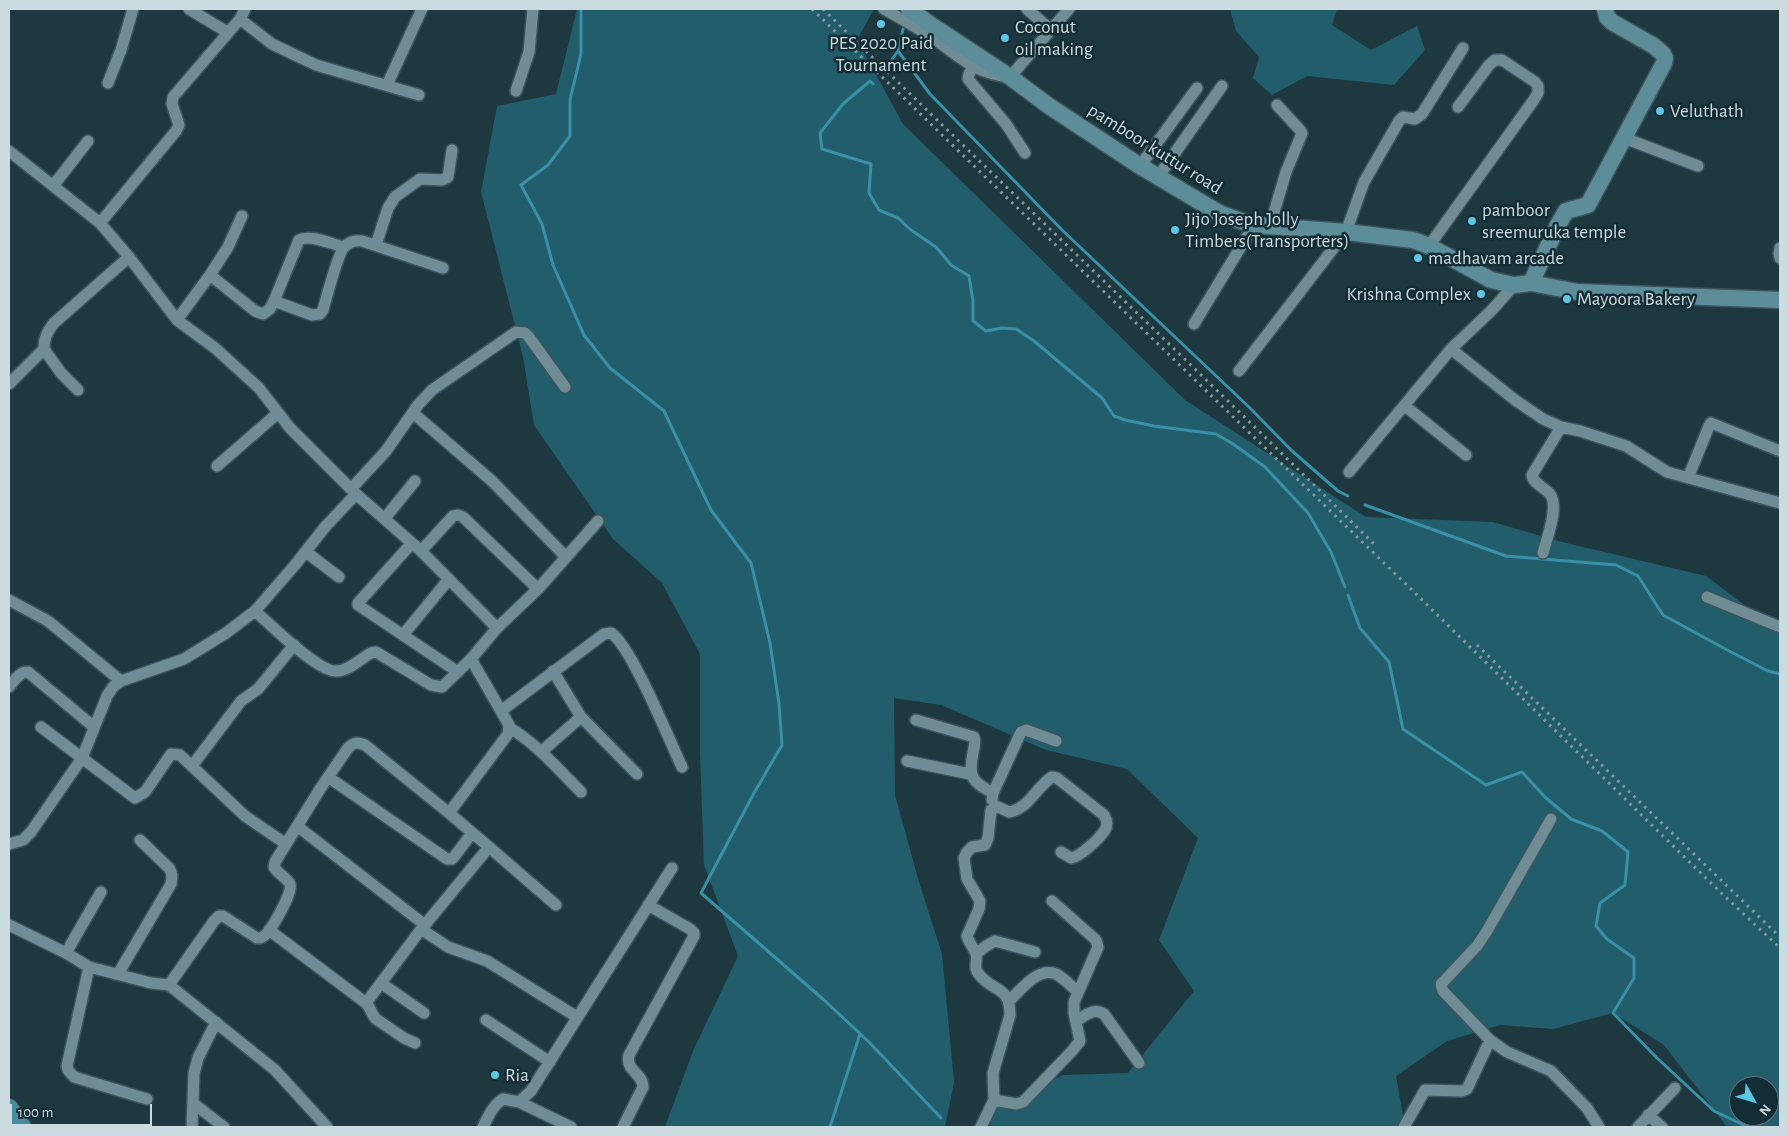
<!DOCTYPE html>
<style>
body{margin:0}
#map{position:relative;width:1789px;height:1136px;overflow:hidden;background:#1e383f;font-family:"Alegreya Sans",sans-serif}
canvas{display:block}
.frame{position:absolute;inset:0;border:10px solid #ccdbe0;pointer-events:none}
.north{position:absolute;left:1729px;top:1076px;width:50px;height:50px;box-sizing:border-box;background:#142d35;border:1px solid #5e7379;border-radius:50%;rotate:129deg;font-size:14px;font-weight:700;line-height:20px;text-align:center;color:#ccdbe0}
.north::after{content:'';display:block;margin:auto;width:18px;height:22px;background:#5ac8e5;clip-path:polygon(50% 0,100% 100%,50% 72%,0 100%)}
.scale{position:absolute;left:10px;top:1104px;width:142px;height:22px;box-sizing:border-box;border:2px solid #ccdbe0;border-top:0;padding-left:6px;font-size:15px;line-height:18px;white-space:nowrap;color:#ccdbe0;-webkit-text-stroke:4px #142d35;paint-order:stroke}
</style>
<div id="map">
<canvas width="1789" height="1136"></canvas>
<div class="frame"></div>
<div class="north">N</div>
<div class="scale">100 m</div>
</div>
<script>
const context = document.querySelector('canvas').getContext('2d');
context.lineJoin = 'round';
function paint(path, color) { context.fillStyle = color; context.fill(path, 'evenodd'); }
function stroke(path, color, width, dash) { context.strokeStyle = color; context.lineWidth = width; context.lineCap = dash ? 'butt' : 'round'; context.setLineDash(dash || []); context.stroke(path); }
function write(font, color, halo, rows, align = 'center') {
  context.font = font + ' "Alegreya Sans",sans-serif'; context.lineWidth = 5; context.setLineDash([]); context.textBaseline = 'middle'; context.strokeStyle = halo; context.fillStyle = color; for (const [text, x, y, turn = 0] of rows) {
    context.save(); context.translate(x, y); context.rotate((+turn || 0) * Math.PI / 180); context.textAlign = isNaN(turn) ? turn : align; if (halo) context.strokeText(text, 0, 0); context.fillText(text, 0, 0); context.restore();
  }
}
const green = new Path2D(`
 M 577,9 L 874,9 L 857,40 L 903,124 L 1185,400 L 1366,517 L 1493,522 L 1562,542 L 1706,576 L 1780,632 L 1780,1127 L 1727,1127 L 1664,1045 L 1613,1013 L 1553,1029 L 1500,1025 L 1447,1041 L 1396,1076 L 1405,1127 L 990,1127 L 992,1108 L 1063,1075 L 1128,1073 L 1194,991 L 1159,940 L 1198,838 L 1127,769 L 1046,750 L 941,705 L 894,698 L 895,795 L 919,882 L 942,954 L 954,1082 L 945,1127 L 665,1127 L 693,1051 L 738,956 L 704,865 L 700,753 L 700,654 L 662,583 L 613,539 L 534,425 L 523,357 L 481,192 L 497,106 L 556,94 ZM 1739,1086 L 1769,1086 L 1769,1116 L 1739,1116 Z
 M 1230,9 L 1337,9 L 1332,25 L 1371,50 L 1417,26 L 1425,50 L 1394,85 L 1307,76 L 1272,95 L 1253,78 L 1259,57 L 1236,31 Z`);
const stream = new Path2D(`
 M 581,9 L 581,54 L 570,100 L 570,136 L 548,165 L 521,185 L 542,224 L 553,265 L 584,335 L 610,368 L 664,411 L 711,510 L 751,563 L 770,643 L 779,704 L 782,745 L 754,793 L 701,893 L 824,1000 L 869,1042 L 941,1118
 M 898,51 L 930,94 L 1062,230 L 1250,408 L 1291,450 L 1338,491 L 1348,496
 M 888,65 L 898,51 L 904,25
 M 873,84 L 870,81 L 843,104 L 820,133 L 822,149 L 871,164 L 869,193 L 879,210 L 898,218 L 911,230 L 936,247 L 951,265 L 969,276 L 973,301 L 973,321 L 986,331 L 1002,328 L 1016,329 L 1034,341 L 1102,398 L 1114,416 L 1125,420 L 1154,426 L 1216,434 L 1233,444 L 1265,467 L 1308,513 L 1331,552 L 1345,587
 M 1365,505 L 1506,556 L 1616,565 L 1638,576 L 1663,615 L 1729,651 L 1768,671 L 1780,674
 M 1348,595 L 1360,628 L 1389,662 L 1403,729 L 1486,785 L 1522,772 L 1545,797 L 1571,819 L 1602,831 L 1628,852 L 1625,885 L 1600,903 L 1596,926 L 1607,939 L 1634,958 L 1634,978 L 1613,1013 L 1657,1058 L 1714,1111 L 1748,1127
 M 830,1127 L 860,1034`);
const street = new Path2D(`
 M 189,9 L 227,32
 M 884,9 C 900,18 916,27 931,37 C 960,56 974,74 1010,77 L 1069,9
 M 1027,9 L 1051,30
 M 240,19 L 272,44 L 316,65 L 419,95
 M 973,67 L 969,74 L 968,79 L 1006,124 L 1025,153
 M 108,83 L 121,50 L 133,9
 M 387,85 L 422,9
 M 516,91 L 529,52 L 533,9
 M 1624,138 L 1698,166
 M 9,151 L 100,223 L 129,257 L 177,320 L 215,348 L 259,388 L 290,428 L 356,494 L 421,551 L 497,628
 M 1140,166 L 1197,88
 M 1158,177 L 1222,86
 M 53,186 L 88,141
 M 100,223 L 176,131 L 179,125 L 172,104 L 173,97 L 240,19 L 245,9
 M 1270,226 L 1286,172 L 1302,133 L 1300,130 L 1277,105
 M 376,245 L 388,208 L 395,197 L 420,179 L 442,180 L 448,177 L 452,150
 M 1429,246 L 1533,101 L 1538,93 L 1538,86 L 1535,82 L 1502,60 L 1495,60 L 1489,65 L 1458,107
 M 1780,248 L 1779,254 L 1780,258
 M 210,275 L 255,311 L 263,314 L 270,309 L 274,301 L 299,240 C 311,234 331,244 344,247
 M 274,301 L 312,315 L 320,314 L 323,310 C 326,299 338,254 344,247 C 349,242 356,240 362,241 L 443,268
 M 177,320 L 210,275 L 228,247 L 242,216
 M 1194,324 L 1254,225
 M 44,349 L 61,373 L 78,390
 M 1451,349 L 1515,400 L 1543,419 L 1561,427 L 1580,431 L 1626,446 L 1667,472 L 1780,503
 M 1239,371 L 1346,232 L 1364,182 L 1399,121 L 1403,117 L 1415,119 L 1422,114 L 1463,48
 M 9,384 L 44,349 C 44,338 47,332 54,323 L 129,257
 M 1405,406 L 1466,455
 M 413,413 L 492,481 L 566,557
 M 217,466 L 278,413
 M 1349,472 L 1451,349 L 1492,310 L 1514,285
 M 1688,478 L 1709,426 L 1711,423 L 1780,451
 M 351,489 L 386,451 L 418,405 L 432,390 L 516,332 L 525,333 L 529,337 L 565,387
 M 385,518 L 415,481
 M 412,543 L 358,603 L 358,605 L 458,672
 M 421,551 L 453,516 L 458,515 L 463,517 L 538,589
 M 306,552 L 339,577
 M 1543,553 C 1547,538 1561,502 1548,492 C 1542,486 1533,483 1532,475 L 1561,427
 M 1707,597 L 1780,627
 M 9,600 L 48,621 L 121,681
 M 255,611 C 270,624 318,672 336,671 C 349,671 360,659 371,653 L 376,652 L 431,685 L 442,687 L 471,659 L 497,628 L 538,589 L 598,521
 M 403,635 L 449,579
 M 471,659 L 501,711
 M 553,671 L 581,717 L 637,774
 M 9,687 C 14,681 20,671 28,672 L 94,727
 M 916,720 L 974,737 C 976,742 974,747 973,753 C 968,777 972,782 993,793
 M 41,727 L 135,798 L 145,792 L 171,754 L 180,755 L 245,816 L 286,844
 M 510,728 C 537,744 559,770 581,792
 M 541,752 L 581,717
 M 907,761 L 970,774
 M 192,766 L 241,701 L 258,689 L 294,645
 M 328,777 L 447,859 L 452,859 L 454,857 L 472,833
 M 992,800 L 993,793 L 1021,732 L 1026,730 L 1056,741
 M 1551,819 L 1487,931 L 1477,946 L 1443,982 L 1441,984 L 1443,991 L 1490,1040 L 1507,1052 L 1551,1071 L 1587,1108 L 1599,1127
 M 297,826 L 425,925
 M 9,844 L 23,840 L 31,832 L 82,758 L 107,696 L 113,687 L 121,681 L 184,659 L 226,633 L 255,611 L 295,565 L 325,527 L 356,494
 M 489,847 L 556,905
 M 9,925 L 66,953 L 89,967 L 151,983 L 169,985 L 275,1070 L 327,1127
 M 421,929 L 448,947 L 487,961 L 577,1017
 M 269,930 L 366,1003 C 371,1008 371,1014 376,1019 L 404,1038 L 415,1043
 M 66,953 L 101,892
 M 976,954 L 986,946 L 995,941 L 1035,952
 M 89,967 L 67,1066 L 68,1070 L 74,1077 L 147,1099
 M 118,974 L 171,884 C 172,877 173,874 169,868 L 140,840
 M 381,983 L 424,1013
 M 169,985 L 214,921 L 219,916 L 223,916 L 257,938 C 261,938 261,938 264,936 C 271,931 294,891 290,884 C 286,877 278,874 274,867 L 275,862 L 320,789 L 348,748 C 354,742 357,742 365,745 L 449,813
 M 1009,1001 C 1020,991 1038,966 1056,974 C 1064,978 1072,987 1078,992
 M 366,1003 L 419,932 L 489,847 L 449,813 L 508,734 L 509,725 L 501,711 L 604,634 L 611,633 C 631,645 670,742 682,767
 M 486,1020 L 550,1062
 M 1076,1021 C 1085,1016 1094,1007 1104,1014 L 1139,1063
 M 994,1100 L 1016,1104 L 1023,1102 L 1072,1051 L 1080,1041 L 1074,1013 L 1074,1002 L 1098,947 L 1096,940 L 1052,901
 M 519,1102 L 571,1127
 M 193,1103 L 224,1127
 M 1648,1115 L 1662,1127
 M 192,1127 L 194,1073 L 198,1058 L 216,1022
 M 483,1127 C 488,1117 493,1105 503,1099 L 519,1102 L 531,1091 L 672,868
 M 623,1127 L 643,1087 C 643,1073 625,1071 629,1055 L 694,936 L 694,933 L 690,929 L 648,905
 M 981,1127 L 994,1100 L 993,1073 L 1010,1015 C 1010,984 992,993 978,973 C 973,967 978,961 976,954 C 974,948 969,943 967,936 L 979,909 L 980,901 L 967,879 L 964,858 L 967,852 L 972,847 L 985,845 L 988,838 L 991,810 L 998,807 L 1009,812 C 1030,808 1036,787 1052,777 L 1057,778 L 1104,815 C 1107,820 1108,825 1105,830 C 1100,838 1080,857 1071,858 L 1061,852
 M 1404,1127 L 1425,1090 L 1462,1091 L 1467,1089 L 1490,1040
 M 1638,1127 L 1675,1088`);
const secondary = new Path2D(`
 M 909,9 L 931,25 L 1010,77 L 1049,106 L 1140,166 L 1219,213 L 1241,221 L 1254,225 L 1346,232 L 1413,240 L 1429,246 L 1491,280 L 1514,285 L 1531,283 L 1578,292 L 1780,300
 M 1531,283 L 1558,225 L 1566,211 L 1588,205 L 1664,63 L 1665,58 L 1663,54 L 1654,46 L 1612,22 L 1607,17 L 1605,9`);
const primary = new Path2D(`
 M 9,1108 L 22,1127`);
const rail = new Path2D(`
 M 812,9 L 1415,593 L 1717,889 L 1780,948
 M 823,9 C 1007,189 1194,366 1377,547
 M 1477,645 L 1780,937`);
const markers = [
 [881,24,5,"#5ac8e5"],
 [1005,38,5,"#5ac8e5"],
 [1660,111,5,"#5ac8e5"],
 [1472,221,5,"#5ac8e5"],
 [1175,230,5,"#5ac8e5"],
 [1418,258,5,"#5ac8e5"],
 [1481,294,5,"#5ac8e5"],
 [1567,299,5,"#5ac8e5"],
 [495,1075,5,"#5ac8e5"]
];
const poiNames = [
 ["Coconut",1015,27],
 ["oil making",1015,49],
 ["PES 2020 Paid",881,43,"center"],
 ["Tournament",881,65,"center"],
 ["Veluthath",1670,111],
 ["pamboor",1482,210],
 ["sreemuruka temple",1482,232],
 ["Jijo Joseph Jolly",1185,219],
 ["Timbers(Transporters)",1185,241],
 ["madhavam arcade",1428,258],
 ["Krishna Complex",1471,294,"right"],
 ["Mayoora Bakery",1577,299],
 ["Ria",505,1075]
];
const streetNames = [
 ["pamboor kuttur road",1155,149,32]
];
paint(green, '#225d6c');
stroke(stream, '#3990a7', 3);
stroke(street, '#3d545a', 14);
stroke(secondary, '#3d545a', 19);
stroke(primary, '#3d545a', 20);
stroke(street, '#708c94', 11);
stroke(secondary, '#5c8d99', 16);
stroke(primary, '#478d9f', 18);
stroke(rail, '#85989e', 3, [2.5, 5]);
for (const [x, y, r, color] of markers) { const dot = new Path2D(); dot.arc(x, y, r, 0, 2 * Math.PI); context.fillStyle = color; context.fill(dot); stroke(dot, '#142d35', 2); }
write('19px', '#ccdbe0', '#142d35', poiNames, 'left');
write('19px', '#ccdbe0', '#142d35', streetNames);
</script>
